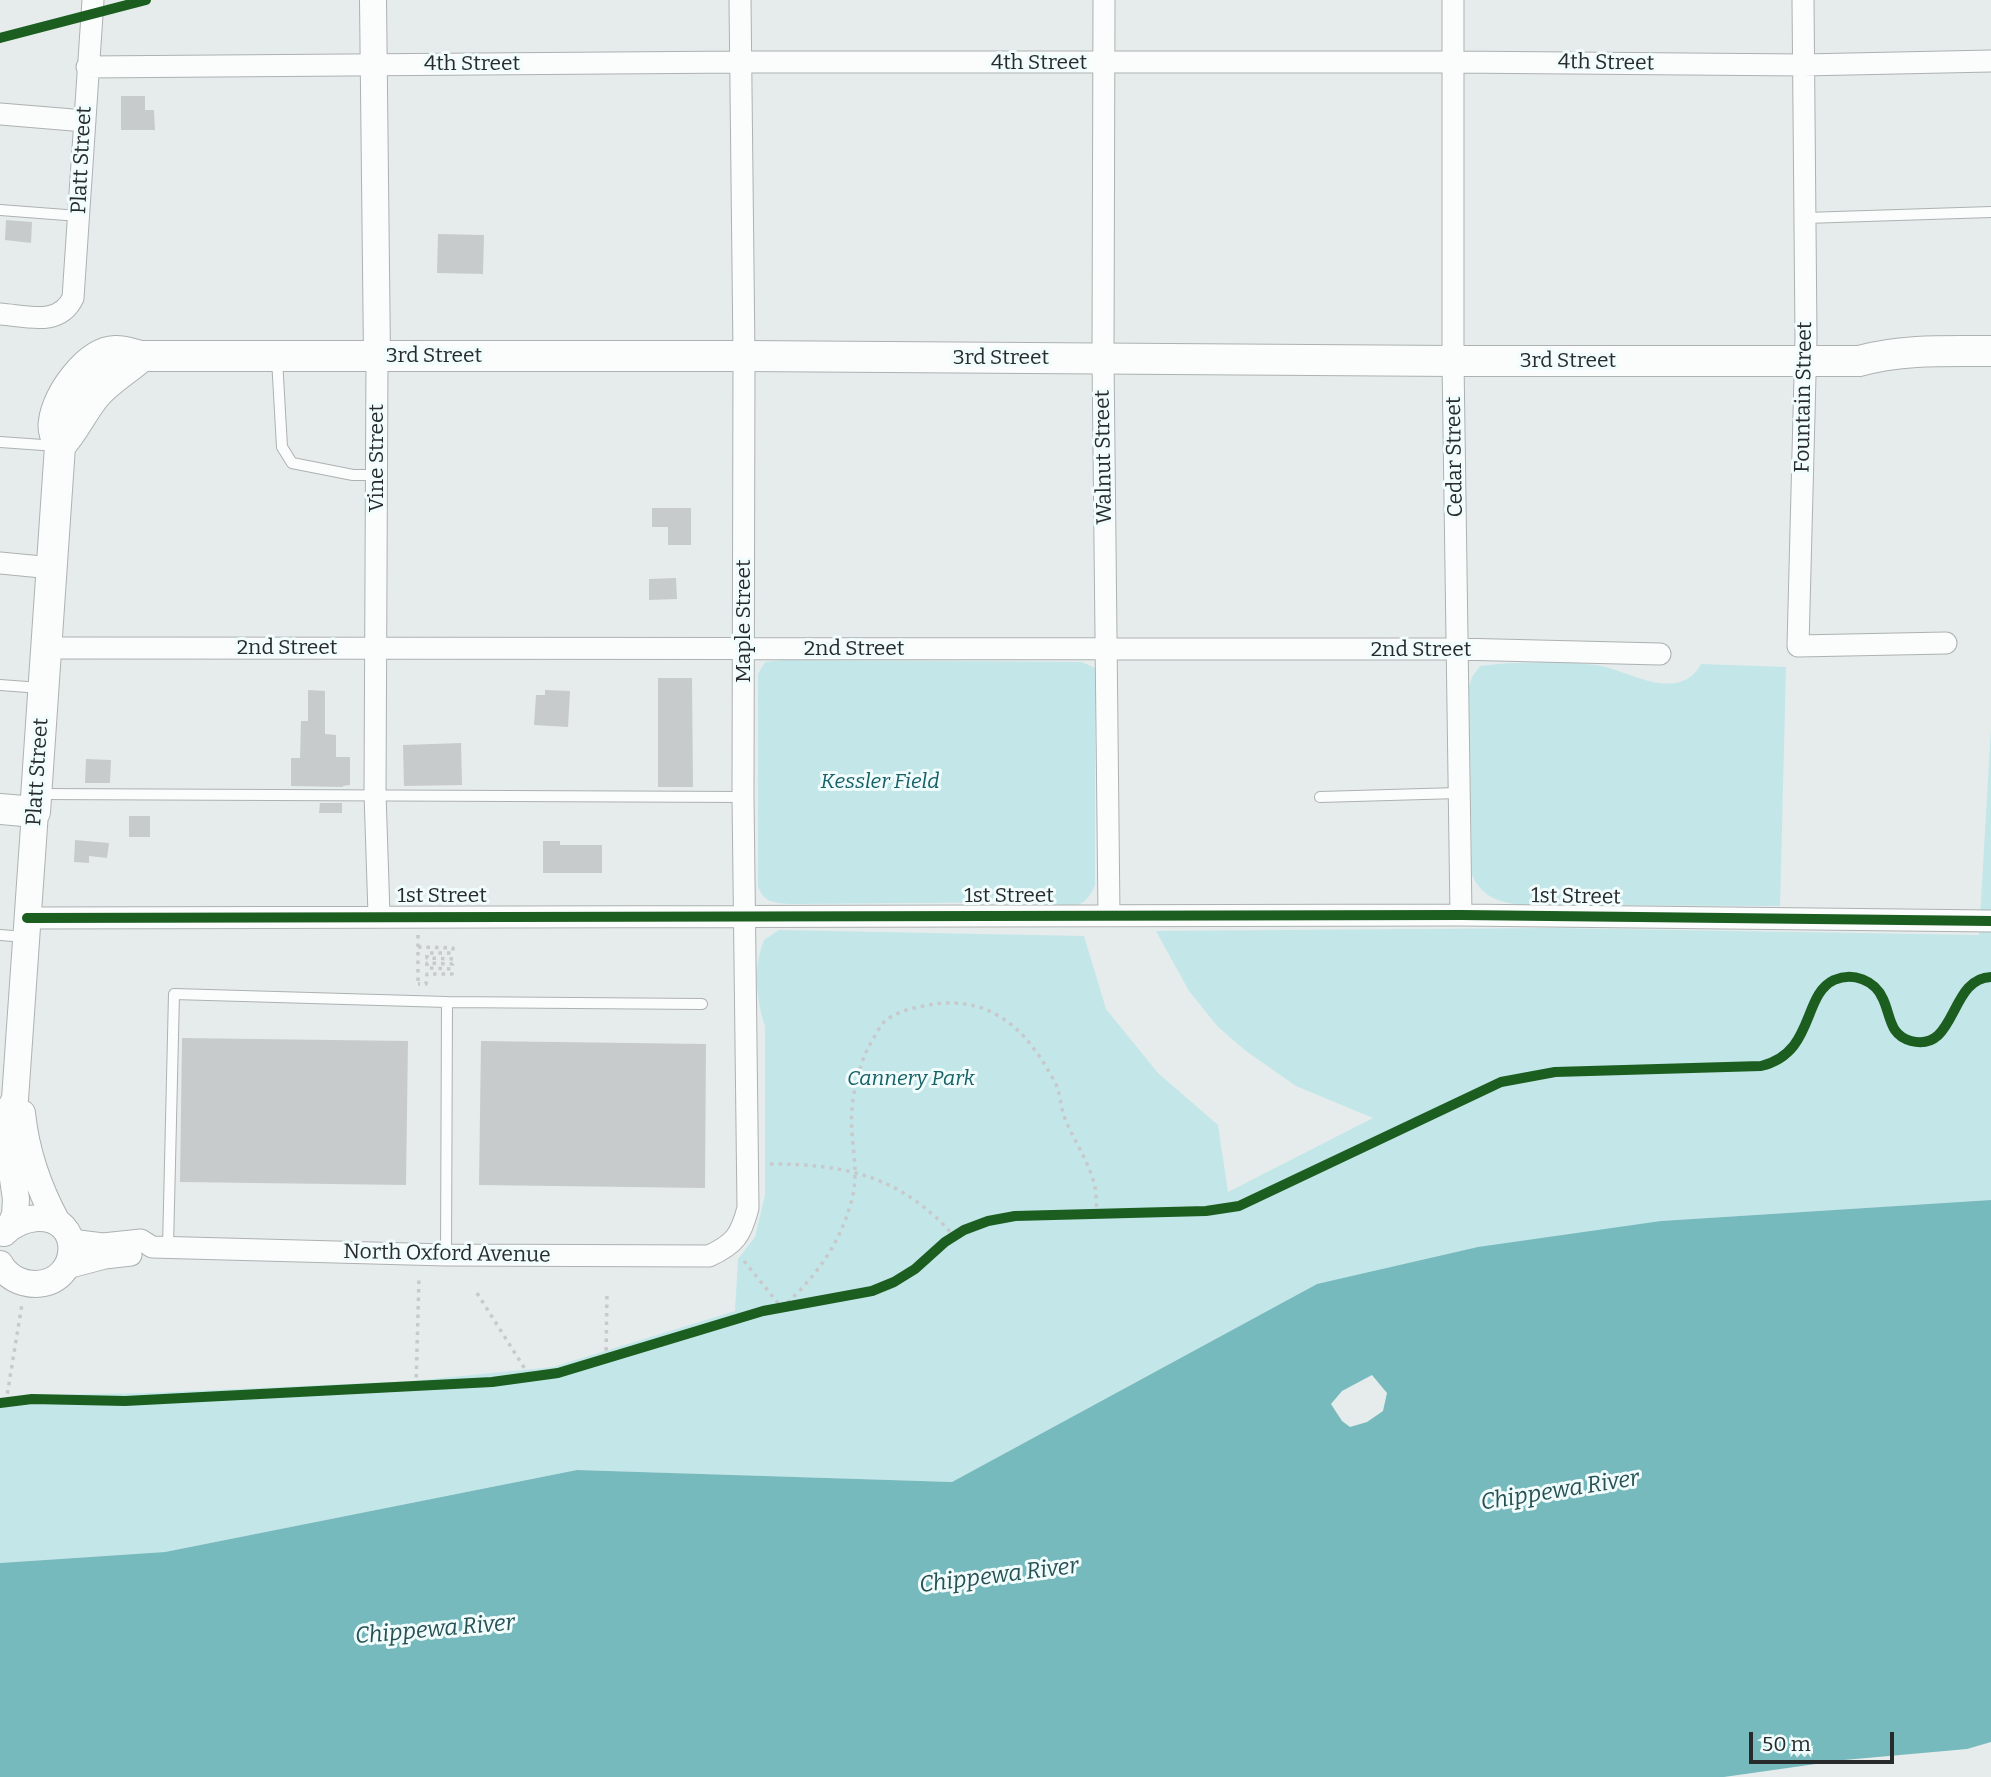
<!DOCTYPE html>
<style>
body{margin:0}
#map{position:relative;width:1991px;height:1777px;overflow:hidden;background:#e6ecec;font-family:Bitter,serif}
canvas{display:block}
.scale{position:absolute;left:1749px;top:1732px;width:145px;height:32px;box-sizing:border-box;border:4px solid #272b2b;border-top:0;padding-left:9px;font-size:21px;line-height:24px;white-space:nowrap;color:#272b2b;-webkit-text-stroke:5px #f1fcfc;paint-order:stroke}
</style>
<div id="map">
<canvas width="1991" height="1777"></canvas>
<div class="scale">50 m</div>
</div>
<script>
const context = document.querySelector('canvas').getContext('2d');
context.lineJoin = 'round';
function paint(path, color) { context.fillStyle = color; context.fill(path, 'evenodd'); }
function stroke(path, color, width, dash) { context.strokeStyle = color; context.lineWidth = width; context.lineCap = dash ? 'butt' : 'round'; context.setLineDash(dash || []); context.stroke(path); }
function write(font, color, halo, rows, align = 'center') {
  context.font = font + ' Bitter,serif'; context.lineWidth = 6; context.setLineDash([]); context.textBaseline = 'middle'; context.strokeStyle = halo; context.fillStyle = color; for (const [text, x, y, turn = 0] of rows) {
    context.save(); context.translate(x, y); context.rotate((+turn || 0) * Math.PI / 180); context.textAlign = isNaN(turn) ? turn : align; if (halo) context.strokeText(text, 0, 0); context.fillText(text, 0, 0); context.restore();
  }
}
const green = new Path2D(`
 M 783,660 L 1082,662 L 1095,668 L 1095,885 C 1083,915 1066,904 1040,902 L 789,904 C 774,903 763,902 758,886 L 758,674 L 765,662 Z
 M 1509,663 C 1537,663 1568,661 1596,665 C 1622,669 1649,687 1676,683 C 1687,681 1696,674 1701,664 L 1786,667 L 1780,906 L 1519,905 C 1497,901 1482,897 1472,875 L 1469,687 L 1472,677 L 1480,666 Z
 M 1991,728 L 1991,1200 L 1661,1221 L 1317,1284 L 952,1482 L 577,1470 L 165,1552 L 0,1563 L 0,1399 L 31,1395 L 151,1393 L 411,1381 L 553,1367 L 735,1311 L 738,1259 L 755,1237 L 765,1195 L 765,1026 C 756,999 753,967 764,940 L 779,930 L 1084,936 L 1106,1009 L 1158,1073 L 1218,1125 L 1228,1192 L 1373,1118 L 1296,1086 L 1246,1051 L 1218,1027 L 1189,991 L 1156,931 L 1552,928 L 1979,935 Z`);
const water = new Path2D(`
 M 1991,1200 L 1991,1742 L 1967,1749 L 1844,1760 L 1724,1777 L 0,1777 L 0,1563 L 165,1552 L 577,1470 L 952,1482 L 1317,1284 L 1478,1247 L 1661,1221 ZM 1372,1375 L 1387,1393 L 1383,1411 L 1367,1422 L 1350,1427 L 1342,1421 L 1331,1404 L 1342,1391 Z`);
const building = new Path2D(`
 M 121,96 L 145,96 L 145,110 L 154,110 L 155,130 L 121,130 Z
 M 6,220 L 32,222 L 31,243 L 5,240 Z
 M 438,234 L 484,235 L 483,274 L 437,273 Z
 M 652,508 L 691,508 L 691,545 L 668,545 L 668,527 L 652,527 Z
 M 676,578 L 677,599 L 649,600 L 649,579 Z
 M 658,678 L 692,678 L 693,787 L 658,787 Z
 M 308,690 L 325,691 L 325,734 L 336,735 L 336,757 L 350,757 L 350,785 L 343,786 L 343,787 L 291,786 L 291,758 L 300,758 L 301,721 L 308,721 Z
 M 545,690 L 570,691 L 568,727 L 534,725 L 536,695 L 545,695 Z
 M 461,743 L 462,785 L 404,786 L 403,745 Z
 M 86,759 L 111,760 L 110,783 L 85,783 Z
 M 320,803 L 342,803 L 342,813 L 319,813 Z
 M 129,816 L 150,816 L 150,837 L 129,837 Z
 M 75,840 L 109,843 L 107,858 L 89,856 L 89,863 L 74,862 Z
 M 543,841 L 560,841 L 560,845 L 602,845 L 602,873 L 543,873 Z
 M 182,1038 L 408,1041 L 406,1185 L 180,1182 Z
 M 481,1041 L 706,1044 L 705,1188 L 479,1185 Z`);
const path = new Path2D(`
 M 418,935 L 418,983
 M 418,947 L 453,948 L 453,953 L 427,953 L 427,958 L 453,959 L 453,964 L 427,963 L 427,968 L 452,969 L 452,974 L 427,974 L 426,984 L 418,984
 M 770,1164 C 846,1164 901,1176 954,1236
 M 744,1261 L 782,1308 C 816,1276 840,1245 852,1199 C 860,1168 849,1139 852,1109 C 854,1085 861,1059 873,1039 C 877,1033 880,1025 885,1021 C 898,1010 918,1007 934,1004 C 986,997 1021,1024 1046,1067 C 1050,1074 1056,1082 1058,1090 C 1061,1100 1061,1110 1066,1121 C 1075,1142 1088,1161 1094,1183 C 1097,1193 1096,1205 1097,1215
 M 477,1293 L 530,1377
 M 606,1359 L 607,1292
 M 416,1386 L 419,1277
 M 6,1402 L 22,1304`);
const service = new Path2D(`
 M 0,210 L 79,216
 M 1805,218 L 1991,212
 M 277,359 L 282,447 L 292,463 L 353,475 L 377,475
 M 0,442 L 57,446
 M 0,685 L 41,688
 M 39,794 L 743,797
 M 1320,797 L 1458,793
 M 0,935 L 25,937
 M 168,1247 L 174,994 L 447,1002
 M 446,1255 L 447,1002 L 702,1004`);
const minor = new Path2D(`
 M 1104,0 L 1103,358 L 1109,915
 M 1453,0 L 1453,361 L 1461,915
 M 1803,0 L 1806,337 L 1798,646 L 1946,643
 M 87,67 L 740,62 L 1454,62 L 1803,65 L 1991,61
 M 0,114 L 85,121
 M 0,314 C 27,316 59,327 73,298 L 93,0
 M 377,356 L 375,793 L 379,915
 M 0,563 L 52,568
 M 47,648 L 1457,649 L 1660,654
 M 27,918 L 1461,915 L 1991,921
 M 71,1240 L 103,1244 L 141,1240 L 152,1247 L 446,1255 L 709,1256 C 735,1244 741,1235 748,1208 L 743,797 L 744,356 L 740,0
 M 67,1268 L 105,1258 L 131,1255`);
const tertiary = new Path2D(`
 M 373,0 L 377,356
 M 22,1113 C 26,1152 38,1187 57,1222
 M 9,1228 L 15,1215 L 16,1199 L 9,1152 L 7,1114 L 15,1099 L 35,812
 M 0,1264 C 7,1277 21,1284 36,1284 C 81,1283 85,1216 37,1218 C 24,1219 13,1224 4,1233`);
const secondary = new Path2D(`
 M 60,446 C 74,431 82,412 95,396 C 108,380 127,370 142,356
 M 0,809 L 35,812 L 60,446 C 56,438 52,430 54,421 C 57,395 88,352 115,351 C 123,350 134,355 142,356 L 744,356 L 1453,361 L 1859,361 C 1902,349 1947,351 1991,351`);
const cycleway = new Path2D(`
 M 0,38 L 146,0
 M 27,918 L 1461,915 L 1991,921
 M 0,1403 L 32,1399 L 125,1401 L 492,1382 L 558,1373 L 763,1311 L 872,1291 L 894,1282 L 915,1269 L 945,1242 L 964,1230 L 988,1221 L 1015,1216 L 1206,1211 L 1239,1206 L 1501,1082 L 1555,1072 L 1761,1066 C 1815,1053 1802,995 1834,980 C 1853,972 1875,980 1883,999 C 1891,1016 1889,1035 1911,1041 C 1957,1053 1949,978 1991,977`);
const streetNames = [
 ["4th Street",1039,63],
 ["4th Street",1606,63,1],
 ["4th Street",472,64],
 ["Platt Street",82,160,-87],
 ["3rd Street",434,356],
 ["3rd Street",1001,358],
 ["3rd Street",1568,361],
 ["Fountain Street",1804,397,-89],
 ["Walnut Street",1104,457,-91],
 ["Cedar Street",1455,457,-91],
 ["Vine Street",377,458,-90],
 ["Maple Street",744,621,-90],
 ["2nd Street",287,648],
 ["2nd Street",854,649],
 ["2nd Street",1421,650],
 ["Platt Street",38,772,-86],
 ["1st Street",442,896],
 ["1st Street",1009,896],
 ["1st Street",1576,897,1],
 ["North Oxford Avenue",447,1254,1]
];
const parkNames = [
 ["Kessler Field",880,782],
 ["Cannery Park",911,1079]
];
const waterNames = [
 ["Chippewa River",1560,1491,-9],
 ["Chippewa River",999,1576,-7],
 ["Chippewa River",435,1630,-5]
];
paint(green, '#c3e6e9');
paint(water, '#77babe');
paint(building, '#c7cbcb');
stroke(service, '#adb1b1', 12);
stroke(minor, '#adb1b1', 23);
stroke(tertiary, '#adb1b1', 28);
stroke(secondary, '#adb1b1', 32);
stroke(path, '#c8c9ca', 3.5, [3.5, 5]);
stroke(service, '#fbfcfc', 10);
stroke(minor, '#fbfcfc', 21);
stroke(tertiary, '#fbfcfc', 26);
stroke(secondary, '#fbfcfc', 30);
stroke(cycleway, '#1b5e20', 10);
write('21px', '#272b2b', '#f1fcfc', streetNames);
write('italic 21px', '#156167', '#f1fcfc', parkNames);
write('italic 23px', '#265053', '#f1fcfc', waterNames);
</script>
